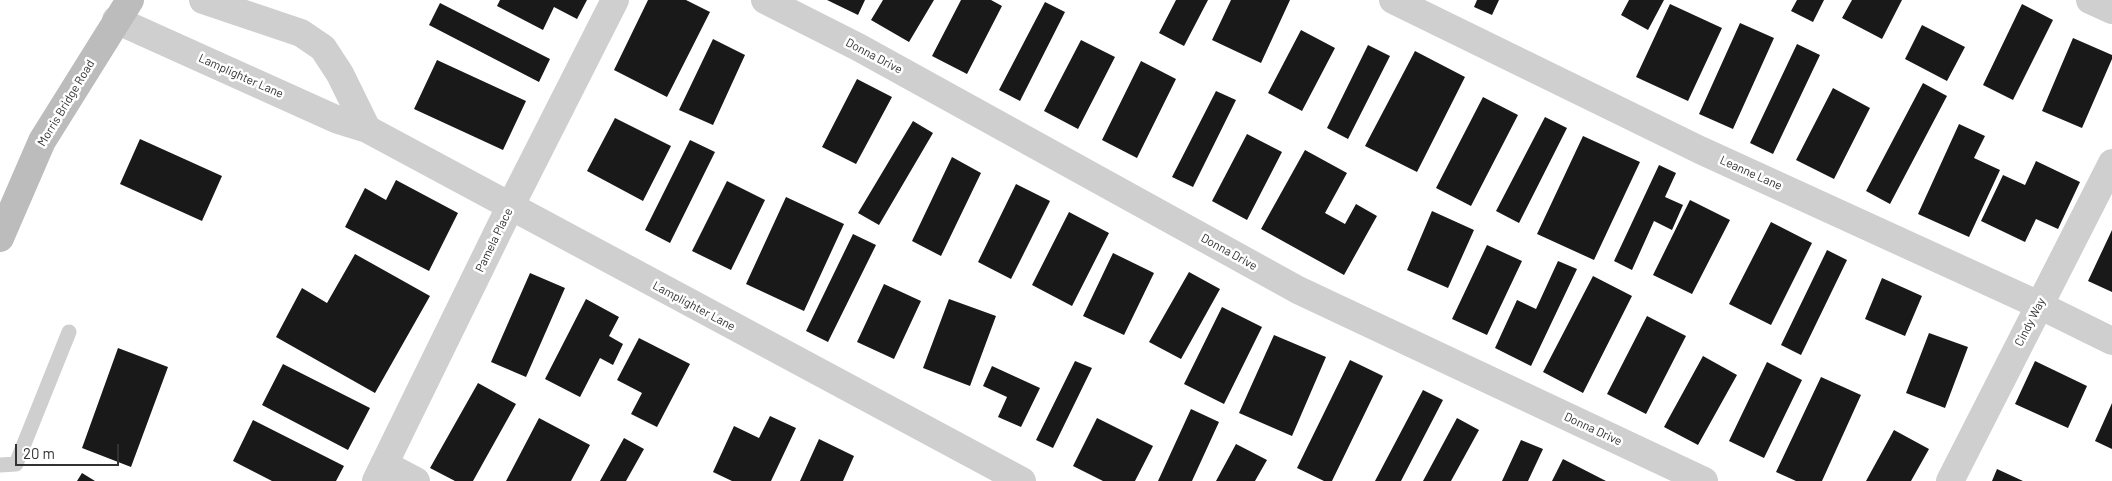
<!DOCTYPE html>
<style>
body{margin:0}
#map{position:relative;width:2112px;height:481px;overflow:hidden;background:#fff;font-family:Barlow,sans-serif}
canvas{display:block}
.scale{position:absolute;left:15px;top:444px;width:104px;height:22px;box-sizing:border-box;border:2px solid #323232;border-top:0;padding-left:6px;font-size:15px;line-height:18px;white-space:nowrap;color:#323232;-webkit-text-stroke:4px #fff;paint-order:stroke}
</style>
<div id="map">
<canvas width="2112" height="481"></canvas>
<div class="scale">20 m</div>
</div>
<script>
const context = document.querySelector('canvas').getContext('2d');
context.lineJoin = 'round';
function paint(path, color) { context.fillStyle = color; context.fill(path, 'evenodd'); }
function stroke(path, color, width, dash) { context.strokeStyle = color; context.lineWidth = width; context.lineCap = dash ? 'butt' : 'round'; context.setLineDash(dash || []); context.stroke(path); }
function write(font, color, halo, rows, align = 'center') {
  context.font = font + ' Barlow,sans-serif'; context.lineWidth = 5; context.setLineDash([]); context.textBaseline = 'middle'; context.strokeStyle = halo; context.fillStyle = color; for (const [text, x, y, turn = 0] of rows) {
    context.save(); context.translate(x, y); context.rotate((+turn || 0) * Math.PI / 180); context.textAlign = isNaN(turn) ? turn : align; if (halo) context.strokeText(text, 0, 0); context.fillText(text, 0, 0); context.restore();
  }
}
const building = new Path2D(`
 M 500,0 L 587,0 L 577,19 L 554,7 L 543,30 L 497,6 Z
 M 648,0 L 686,0 L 710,12 L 667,97 L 614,70 Z
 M 827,0 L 865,0 L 858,15 Z
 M 883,0 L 934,0 L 909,42 L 871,20 Z
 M 961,0 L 991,0 L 1002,6 L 967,74 L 932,56 Z
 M 1176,0 L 1208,0 L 1184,46 L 1159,33 Z
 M 1231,0 L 1290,0 L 1261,63 L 1212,40 Z
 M 1477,0 L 1499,0 L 1492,15 L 1474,7 Z
 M 1629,0 L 1664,0 L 1648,30 L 1621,15 Z
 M 1797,0 L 1824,0 L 1813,22 L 1791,11 Z
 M 1852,0 L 1902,0 L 1882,39 L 1842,18 Z
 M 1045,2 L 1065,12 L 1020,101 L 999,90 Z
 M 440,3 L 550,59 L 539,82 L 429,25 Z
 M 1670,4 L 1722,28 L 1688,101 L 1636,77 Z
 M 2022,4 L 2053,20 L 2013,100 L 1983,85 Z
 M 1740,23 L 1774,38 L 1733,129 L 1699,114 Z
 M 1922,25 L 1965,47 L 1947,81 L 1905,59 Z
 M 1301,30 L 1335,48 L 1302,111 L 1268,93 Z
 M 2073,38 L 2112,55 L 2112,59 L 2082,128 L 2042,111 Z
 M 713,39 L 745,55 L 713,125 L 679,110 Z
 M 1081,40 L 1115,57 L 1078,129 L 1044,111 Z
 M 1797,44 L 1820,55 L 1773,154 L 1750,143 Z
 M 1368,45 L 1390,56 L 1348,139 L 1327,128 Z
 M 1415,51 L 1465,77 L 1417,172 L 1365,146 Z
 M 437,60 L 526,101 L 503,150 L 414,109 Z
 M 1141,61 L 1176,79 L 1137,158 L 1102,140 Z
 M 857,79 L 892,97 L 856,164 L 822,147 Z
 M 1923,83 L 1947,96 L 1890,204 L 1866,191 Z
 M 1833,88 L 1870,108 L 1834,179 L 1796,160 Z
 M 1216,91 L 1236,100 L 1193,187 L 1172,177 Z
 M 1483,97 L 1518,115 L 1471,206 L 1436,188 Z
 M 1545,117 L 1567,128 L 1519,223 L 1496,211 Z
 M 615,118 L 671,146 L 643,201 L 587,171 Z
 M 913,121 L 933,133 L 879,225 L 858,213 Z
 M 1959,124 L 1985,136 L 1974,158 L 2000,170 L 1969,237 L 1918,214 Z
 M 1247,134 L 1282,152 L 1247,220 L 1212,201 Z
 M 1583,136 L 1640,162 L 1594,260 L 1537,234 Z
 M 140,139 L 222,176 L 202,221 L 120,184 Z
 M 690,140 L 715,152 L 670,243 L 645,230 Z
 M 1305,150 L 1347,173 L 1325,213 L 1345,224 L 1356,204 L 1377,216 L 1344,275 L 1261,229 Z
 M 952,157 L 981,173 L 941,256 L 912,241 Z
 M 2036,161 L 2080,182 L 2058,229 L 2036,219 L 2025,242 L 1981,221 L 2003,175 L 2025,185 Z
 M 1659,165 L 1676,173 L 1665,197 L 1683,205 L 1672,230 L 1654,221 L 1632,270 L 1614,261 Z
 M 396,180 L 458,213 L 429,271 L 345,227 L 365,188 L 386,200 Z
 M 727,181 L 765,200 L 731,270 L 692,251 Z
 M 1016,184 L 1050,201 L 1011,279 L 978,262 Z
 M 786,197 L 844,224 L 804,311 L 746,284 Z
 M 1690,200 L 1730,220 L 1692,294 L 1653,275 Z
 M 1432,211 L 1474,230 L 1448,288 L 1407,270 Z
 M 1069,212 L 1109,233 L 1072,306 L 1032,285 Z
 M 1771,222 L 1812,243 L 1771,325 L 1729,304 Z
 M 2112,230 L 2112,292 L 2088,281 Z
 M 853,234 L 876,245 L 828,342 L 806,331 Z
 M 1487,245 L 1522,261 L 1487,335 L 1452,319 Z
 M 1827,250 L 1847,260 L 1801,355 L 1781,345 Z
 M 1113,253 L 1154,273 L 1124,335 L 1083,316 Z
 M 355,254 L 430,296 L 375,393 L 276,337 L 302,288 L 327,303 Z
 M 1558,261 L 1577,269 L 1531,366 L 1495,348 L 1517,300 L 1536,309 Z
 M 1189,272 L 1220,289 L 1181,359 L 1149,342 Z
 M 530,273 L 565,288 L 526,377 L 491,362 Z
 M 1593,276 L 1632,296 L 1583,393 L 1543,372 Z
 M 1882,278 L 1922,296 L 1905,336 L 1865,319 Z
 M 884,284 L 921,301 L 894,359 L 857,342 Z
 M 586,299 L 619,317 L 609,336 L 623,344 L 613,365 L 600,358 L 580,397 L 545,379 Z
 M 949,299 L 996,316 L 970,386 L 923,368 Z
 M 1222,307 L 1262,327 L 1224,404 L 1184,384 Z
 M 1647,316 L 1686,336 L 1646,414 L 1607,394 Z
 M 1929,333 L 1968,347 L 1945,408 L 1906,393 Z
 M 1274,335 L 1326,357 L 1292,436 L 1239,413 Z
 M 639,338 L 690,364 L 657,427 L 631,414 L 642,393 L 617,380 Z
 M 118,348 L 168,367 L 131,467 L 82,448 Z
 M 1703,356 L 1737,375 L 1698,445 L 1664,427 Z
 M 1350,360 L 1383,376 L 1332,481 L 1324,481 L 1297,468 Z
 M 1075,361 L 1092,368 L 1053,448 L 1036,440 Z
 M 2035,361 L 2087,386 L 2068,428 L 2015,404 Z
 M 1767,362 L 1802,380 L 1764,458 L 1729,441 Z
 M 283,364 L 370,408 L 348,450 L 262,405 Z
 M 992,366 L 1040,388 L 1021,427 L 998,417 L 1007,397 L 983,386 Z
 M 1821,377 L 1861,395 L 1822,481 L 1796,481 L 1776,472 Z
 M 478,383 L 516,404 L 473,481 L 455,481 L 430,468 Z
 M 1423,390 L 1443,400 L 1401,481 L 1375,481 Z
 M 2112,403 L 2112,449 L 2095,441 Z
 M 1191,409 L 1219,422 L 1192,481 L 1158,481 Z
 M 770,416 L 796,428 L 771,481 L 732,481 L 713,472 L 734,426 L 759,438 Z
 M 539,418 L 590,445 L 571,481 L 506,481 Z
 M 1097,418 L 1153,446 L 1135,481 L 1103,481 L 1073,466 Z
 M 1457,418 L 1479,430 L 1451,481 L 1423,481 Z
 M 253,420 L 344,466 L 336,481 L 272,481 L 233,461 Z
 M 1894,430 L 1929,449 L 1911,481 L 1866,481 Z
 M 624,438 L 644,449 L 626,481 L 600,481 Z
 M 819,439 L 854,456 L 843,481 L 800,481 Z
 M 1521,440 L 1543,449 L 1528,481 L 1502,481 Z
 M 1236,444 L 1267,460 L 1255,481 L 1216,481 Z
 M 1563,459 L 1606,481 L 1552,481 Z
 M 1997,469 L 2023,481 L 1992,481 Z
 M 82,473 L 95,481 L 77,481 Z`);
const lane = new Path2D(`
 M 0,465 L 16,464 L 69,332`);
const street = new Path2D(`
 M 203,0 L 301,33 L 323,48 L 340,74 L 367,129
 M 765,0 L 858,47 L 1298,290 L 1704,481
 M 1393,0 L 1700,150 L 2039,305 L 2112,341
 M 2090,0 L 2112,10
 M 116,20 L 338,120 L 367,129 L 1022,481
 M 384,464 L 416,481
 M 376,481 L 510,207 L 615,0
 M 1950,481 L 2112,163`);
const secondary = new Path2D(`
 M 0,238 L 42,141 L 130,0`);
const streetNames = [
 ["Donna Drive",874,56,28],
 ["Lamplighter Lane",241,76,24],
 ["Morris Bridge Road",66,103,-59],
 ["Leanne Lane",1751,173,24],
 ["Pamela Place",494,240,-64],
 ["Donna Drive",1229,252,29],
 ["Lamplighter Lane",694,306,28],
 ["Cindy Way",2030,322,-63],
 ["Donna Drive",1593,429,25]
];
paint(building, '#191919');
stroke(lane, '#cfcfcf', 15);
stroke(street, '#cfcfcf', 28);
stroke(secondary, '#bcbcbc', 28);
write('12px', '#323232', '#fff', streetNames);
</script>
